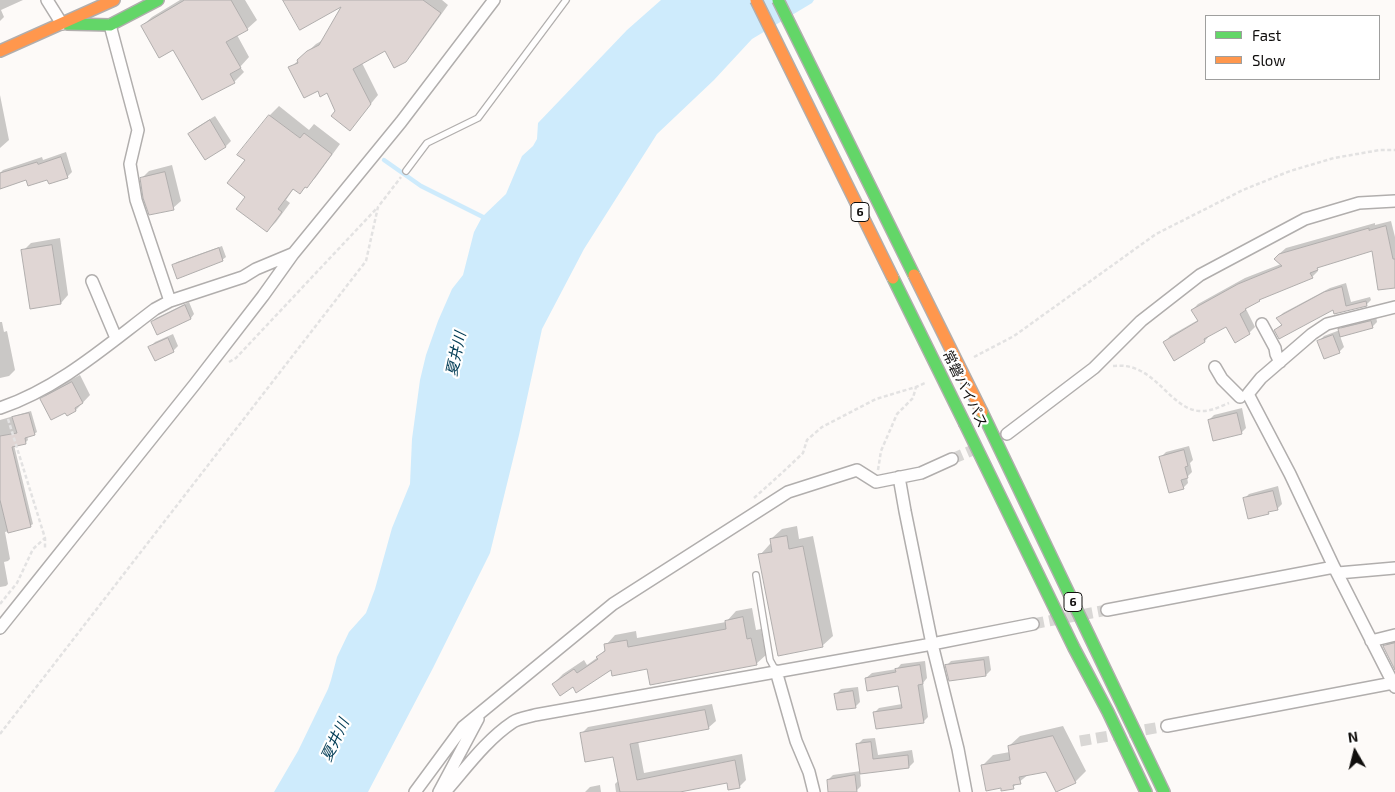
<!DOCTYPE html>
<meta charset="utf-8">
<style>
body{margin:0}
#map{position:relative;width:1395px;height:792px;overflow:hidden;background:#fdfaf8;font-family:"Exo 2",sans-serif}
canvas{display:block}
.legend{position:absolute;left:1205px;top:15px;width:175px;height:65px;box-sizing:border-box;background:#fff;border:1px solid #9f9f9e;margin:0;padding:6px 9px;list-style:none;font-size:15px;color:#100e0d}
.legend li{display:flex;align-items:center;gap:10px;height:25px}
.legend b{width:25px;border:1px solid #9f9f9e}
.north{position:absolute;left:1330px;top:727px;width:50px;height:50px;-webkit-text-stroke:4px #fff;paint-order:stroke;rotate:352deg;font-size:14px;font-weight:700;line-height:20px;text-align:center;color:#100e0d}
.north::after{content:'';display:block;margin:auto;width:18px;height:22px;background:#100e0d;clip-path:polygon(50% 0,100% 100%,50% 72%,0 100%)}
</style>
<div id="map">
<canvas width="1395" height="792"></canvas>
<ul class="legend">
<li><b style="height:6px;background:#63d668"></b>Fast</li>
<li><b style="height:6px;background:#ff974d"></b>Slow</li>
</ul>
<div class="north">N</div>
</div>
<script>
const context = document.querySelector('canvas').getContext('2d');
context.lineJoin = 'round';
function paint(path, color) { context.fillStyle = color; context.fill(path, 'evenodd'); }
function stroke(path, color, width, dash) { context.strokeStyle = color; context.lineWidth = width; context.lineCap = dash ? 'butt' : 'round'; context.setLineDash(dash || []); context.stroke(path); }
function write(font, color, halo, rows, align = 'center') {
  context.font = font + ' "Exo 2","Noto Sans JP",sans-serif'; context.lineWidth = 4.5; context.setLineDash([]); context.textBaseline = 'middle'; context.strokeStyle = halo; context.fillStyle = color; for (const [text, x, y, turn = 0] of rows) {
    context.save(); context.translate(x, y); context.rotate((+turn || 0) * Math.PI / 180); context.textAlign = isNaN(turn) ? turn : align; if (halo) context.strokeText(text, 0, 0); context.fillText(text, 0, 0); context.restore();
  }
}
const water = new Path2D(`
 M 661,0 L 814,0 L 812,3 L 752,39 L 714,80 L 657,134 L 584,249 L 542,329 L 519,435 L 490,553 L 433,668 L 368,792 L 274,792 L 298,751 L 328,689 L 331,680 L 337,657 L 349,632 L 366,613 L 375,589 L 392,528 L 410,484 L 412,439 L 420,380 L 426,355 L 438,321 L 452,289 L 463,275 L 474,232 L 482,217 L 506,194 L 522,156 L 533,146 L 537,139 L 538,123 L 627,30 Z`);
const shadow = new Path2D(`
 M 0,0 L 23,0 L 1,10 L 4,17 L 0,21 Z
 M 180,0 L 245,0 L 257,20 L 247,29 L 237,35 L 249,57 L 240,67 L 244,72 L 234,82 L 174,48 L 142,26 L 152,17 Z
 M 284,0 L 442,0 L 448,5 L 414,52 L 405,61 L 385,49 L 362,63 L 378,95 L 350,129 L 336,112 L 328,92 L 290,68 L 316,44 L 323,40 L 345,4 Z
 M 0,95 L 9,140 L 0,148 Z
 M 279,106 L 309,130 L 314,124 L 340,144 L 316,177 L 307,186 L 300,192 L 294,188 L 286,200 L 290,203 L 276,222 L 267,231 L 246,196 L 246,160 L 239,155 L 270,115 Z
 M 215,116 L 231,141 L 226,146 L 205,159 L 189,134 L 194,129 Z
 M 66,152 L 72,172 L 67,177 L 0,180 L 0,173 L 3,170 L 42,157 L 43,160 Z
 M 172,165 L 181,201 L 173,208 L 141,179 L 149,171 Z
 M 1391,221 L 1395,237 L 1395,286 L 1373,249 L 1321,265 L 1317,269 L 1318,271 L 1312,277 L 1262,298 L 1248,306 L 1246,309 L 1255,327 L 1249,333 L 1235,341 L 1226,325 L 1210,335 L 1205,341 L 1175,359 L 1165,342 L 1170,336 L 1198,320 L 1192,310 L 1198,304 L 1245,278 L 1281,264 L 1279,254 L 1286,248 L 1375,223 L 1375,225 Z
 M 60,238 L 68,295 L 61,303 L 23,251 L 31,243 Z
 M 222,246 L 226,257 L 222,260 L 173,265 L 177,262 Z
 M 1346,283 L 1351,302 L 1370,297 L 1371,300 L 1366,305 L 1334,308 L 1275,330 L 1282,324 L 1278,318 L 1283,313 L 1330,288 Z
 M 189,302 L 194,314 L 191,318 L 158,333 L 152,322 L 156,318 Z
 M 1376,316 L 1377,322 L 1372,327 L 1340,336 L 1344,347 L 1339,352 L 1319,341 L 1324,336 L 1340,330 L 1344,324 Z
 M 0,322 L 2,322 L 4,332 L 7,331 L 15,370 L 9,376 L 0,378 Z
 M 173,334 L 178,346 L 173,351 L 150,347 L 155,342 Z
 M 80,375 L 90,395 L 76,410 L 65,411 L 42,399 L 50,391 Z
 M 1242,408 L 1246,428 L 1241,433 L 1209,420 L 1214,415 Z
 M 31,411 L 37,432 L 34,434 L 27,436 L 28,440 L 26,442 L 14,445 L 33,524 L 30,526 L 5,532 L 10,559 L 8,561 L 4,562 L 8,584 L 6,586 L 0,587 L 0,420 Z
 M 1189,446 L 1193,460 L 1190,463 L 1192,472 L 1187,477 L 1188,483 L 1183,488 L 1161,457 L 1166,452 Z
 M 1278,486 L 1282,504 L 1277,509 L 1270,510 L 1268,513 L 1244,499 L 1249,494 Z
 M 797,526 L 799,539 L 813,536 L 833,636 L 822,646 L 760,555 L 770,544 L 772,544 L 771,539 L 782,529 Z
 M 752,608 L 756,630 L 761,629 L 766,655 L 756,664 L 612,668 L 573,686 L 553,684 L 563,674 L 584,660 L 587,665 L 598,657 L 606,649 L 606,645 L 615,635 L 636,631 L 637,638 L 726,622 L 736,611 Z
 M 1395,640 L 1395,653 L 1385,646 L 1389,641 Z
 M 989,656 L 991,670 L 986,675 L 950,680 L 946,666 L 951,661 Z
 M 925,661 L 927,678 L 923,683 L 928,717 L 923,722 L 874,713 L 879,708 L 902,704 L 899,684 L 866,678 L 872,673 L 897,669 L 901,664 Z
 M 858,687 L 860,702 L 855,707 L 836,694 L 841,689 Z
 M 712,704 L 716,721 L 708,728 L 638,741 L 644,773 L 742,754 L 746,780 L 739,787 L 728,782 L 673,792 L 616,792 L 615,784 L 619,780 L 614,755 L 581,734 L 588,727 Z
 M 1063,726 L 1086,771 L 1075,782 L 1046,771 L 1029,774 L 1013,787 L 983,765 L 993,755 L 1010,752 L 1009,746 L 1020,736 Z
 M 875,738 L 878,755 L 912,750 L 914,762 L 909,767 L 860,773 L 861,786 L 856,791 L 830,792 L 828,780 L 833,775 L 861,771 L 858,744 L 863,739 Z
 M 600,785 L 601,792 L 585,792 L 590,787 Z`);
const stream = new Path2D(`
 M 384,160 L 421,186 L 487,219`);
const building = new Path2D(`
 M 185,0 L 231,0 L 248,30 L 226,42 L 241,68 L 230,74 L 235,83 L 202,100 L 173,50 L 159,58 L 141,26 Z
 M 283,0 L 423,0 L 441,13 L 406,62 L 394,68 L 385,51 L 353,69 L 371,104 L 350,131 L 331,116 L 335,111 L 327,93 L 320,97 L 318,91 L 304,98 L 288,67 L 298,63 L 297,60 L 307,51 L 319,45 L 341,7 L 300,30 Z
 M 269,115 L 300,138 L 304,133 L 332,154 L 307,188 L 305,187 L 300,194 L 293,189 L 278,209 L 282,212 L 267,232 L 236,209 L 245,197 L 227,183 L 245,160 L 237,155 Z
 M 210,120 L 226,147 L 205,160 L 188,134 Z
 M 61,157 L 68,178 L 49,184 L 47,180 L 28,186 L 26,180 L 0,189 L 0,173 L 37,162 L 38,164 Z
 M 165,172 L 174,210 L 149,215 L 143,198 L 140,178 Z
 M 1386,226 L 1393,259 L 1395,259 L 1395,288 L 1378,290 L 1372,251 L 1317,268 L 1318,270 L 1310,273 L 1313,278 L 1259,300 L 1260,301 L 1245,309 L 1246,310 L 1240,314 L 1250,334 L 1235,343 L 1226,327 L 1204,339 L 1205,342 L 1174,361 L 1163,342 L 1198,321 L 1191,310 L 1238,284 L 1282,266 L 1274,259 L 1279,254 L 1369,228 L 1369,230 Z
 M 52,245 L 61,304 L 30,309 L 21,250 Z
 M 219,248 L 223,261 L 177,279 L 172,265 Z
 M 1342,287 L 1346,306 L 1366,301 L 1367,306 L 1334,314 L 1333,310 L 1279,339 L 1274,330 L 1282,325 L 1276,318 L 1324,292 Z
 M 185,305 L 191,319 L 157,335 L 151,322 Z
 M 1371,321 L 1373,328 L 1340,337 L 1338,329 Z
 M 1333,335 L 1340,353 L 1324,359 L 1317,341 Z
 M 168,338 L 174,352 L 155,361 L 148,347 Z
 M 72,382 L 83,403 L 75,408 L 76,411 L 67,416 L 65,413 L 51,420 L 40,399 Z
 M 29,413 L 35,435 L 25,438 L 26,444 L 12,447 L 31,527 L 8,533 L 0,500 L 0,436 L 17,433 L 12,417 Z
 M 1237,413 L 1242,434 L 1213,441 L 1208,420 Z
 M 1184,450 L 1188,466 L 1185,467 L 1188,478 L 1181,480 L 1184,489 L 1169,493 L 1159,457 Z
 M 1273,491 L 1278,510 L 1268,512 L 1269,514 L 1248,519 L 1243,498 Z
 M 787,536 L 789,549 L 803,546 L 823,647 L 778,656 L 758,554 L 772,552 L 770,539 Z
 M 743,617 L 747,639 L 751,638 L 757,665 L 650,685 L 647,669 L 612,676 L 611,670 L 576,693 L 573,687 L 560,696 L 552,684 L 574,669 L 577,673 L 598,659 L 596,657 L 605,651 L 604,644 L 627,640 L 628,647 L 726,629 L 725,621 Z
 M 1395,643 L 1395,670 L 1383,646 Z
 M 984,660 L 986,676 L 949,681 L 945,665 Z
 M 920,665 L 923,684 L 918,685 L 924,723 L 876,729 L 873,712 L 902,708 L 898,686 L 867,691 L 865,678 L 896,672 L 895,669 Z
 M 853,691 L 856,708 L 837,710 L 834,694 Z
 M 705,710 L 709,729 L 630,744 L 637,780 L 735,760 L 740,788 L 728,790 L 727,783 L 680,792 L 620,792 L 613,757 L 585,762 L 580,733 Z
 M 1053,736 L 1076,783 L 1056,792 L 1046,772 L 1019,777 L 1021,784 L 1013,785 L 1014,789 L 1001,791 L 1001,788 L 986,791 L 981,765 L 1010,760 L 1008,746 Z
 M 871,742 L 873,759 L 908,755 L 909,768 L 860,774 L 856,744 Z
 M 855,775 L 857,792 L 828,792 L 827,780 Z`);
const streetTunnel = new Path2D(`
 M 952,459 L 980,447
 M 1033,624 L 1107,610
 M 1080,741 L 1167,726`);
const path = new Path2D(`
 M 974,357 L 1014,336 L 1156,234 L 1243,190 L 1290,171 L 1334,158 L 1380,150 L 1395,150
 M 229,362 L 236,358 L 377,208
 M 1113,366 C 1155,361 1168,408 1199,411 C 1210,412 1219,407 1229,403
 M 8,419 L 45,538 L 45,550
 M 878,470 L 881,451 L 897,414 L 913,398 L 916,387
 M 754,498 L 783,472 L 803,453 L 807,440 L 822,427 L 876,399 L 916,387 L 925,383
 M 0,604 L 17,583 L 33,549 L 45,538
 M 0,734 L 366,261 L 378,207 L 401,177`);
const lane = new Path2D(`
 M 406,171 L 427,143 L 478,118 L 566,0
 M 756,575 L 770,660 L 776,671`);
const street = new Path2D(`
 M 47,0 L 62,24
 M 110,25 L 138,130 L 130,164 L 136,200 L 170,301
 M 92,281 L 116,338
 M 1262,324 L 1275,348 L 1276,354 L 1280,362
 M 1215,367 L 1222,379 L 1240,397
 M 0,408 C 59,388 106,346 155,309 L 170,301 L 243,277 L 256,269 L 292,254
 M 1007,434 L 1094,368 L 1141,321 L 1200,275 L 1305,219 L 1359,203 L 1395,201
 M 899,477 L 905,511 L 932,644 L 958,749 L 966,792
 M 1334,567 L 1290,474 L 1248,394 L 1261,378 L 1312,334 L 1327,324 L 1395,307
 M 1338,573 L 1395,568
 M 1107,610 L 1334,567 L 1395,687
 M 0,628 L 195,384 L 263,296 L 293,254 L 401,122 L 494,0
 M 1371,641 L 1395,635
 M 776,671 L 796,741 L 809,772 L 814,792
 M 1167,726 L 1393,683
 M 415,792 L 463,727 L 613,604 L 788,492 L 857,470 L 876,482 L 921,473 L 952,459
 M 439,792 L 478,719
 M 445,792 C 466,768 486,740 513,722 C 519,718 528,717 535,715 L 932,644 L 1033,624`);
const fast = new Path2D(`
 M 67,24 L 110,25 L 158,0
 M 982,412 L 1164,792
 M 965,424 L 1074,648 L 1108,712 L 1146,792`);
const slow = new Path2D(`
 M 0,51 L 114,0`);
const fastBridge = new Path2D(`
 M 778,0 L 914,275
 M 893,278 L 965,424`);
const slowBridge = new Path2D(`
 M 756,0 L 893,278
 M 914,275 L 982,412`);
const shields = [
 [860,212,18],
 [1073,602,18]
];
const shieldNames = [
 ["6",860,212],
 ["6",1073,602]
];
const streetNames = [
 ["常磐バイパス",965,389,64]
];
const waterNames = [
 ["夏井川",456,354,-78],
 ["夏井川",335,740,-65]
];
paint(water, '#ceebfc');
paint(shadow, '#0003');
stroke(stream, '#ceebfc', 4.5);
paint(building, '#e0d6d4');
stroke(building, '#b1aead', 1);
stroke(streetTunnel, '#d9d7d5', 11, [11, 5.5]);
stroke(lane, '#b1aead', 8);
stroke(street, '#b1aead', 14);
stroke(fast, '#b1aead', 14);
stroke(slow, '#b1aead', 14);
stroke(path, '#e3e2e2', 2.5, [4, 2.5]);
stroke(lane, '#fffefe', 5.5);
stroke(street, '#fffefe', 11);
stroke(fast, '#63d668', 11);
stroke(slow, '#ff974d', 11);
stroke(fastBridge, '#b1aead', 14, []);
stroke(slowBridge, '#b1aead', 14, []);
stroke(fastBridge, '#63d668', 11);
stroke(slowBridge, '#ff974d', 11);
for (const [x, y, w] of shields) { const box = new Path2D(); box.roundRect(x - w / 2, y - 9.5, w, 19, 4); context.fillStyle = '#fff'; context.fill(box); stroke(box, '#100e0d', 1); }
write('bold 12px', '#100e0d', null, shieldNames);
write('14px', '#100e0d', '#fff', streetNames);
write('italic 15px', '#023c55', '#fff', waterNames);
</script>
